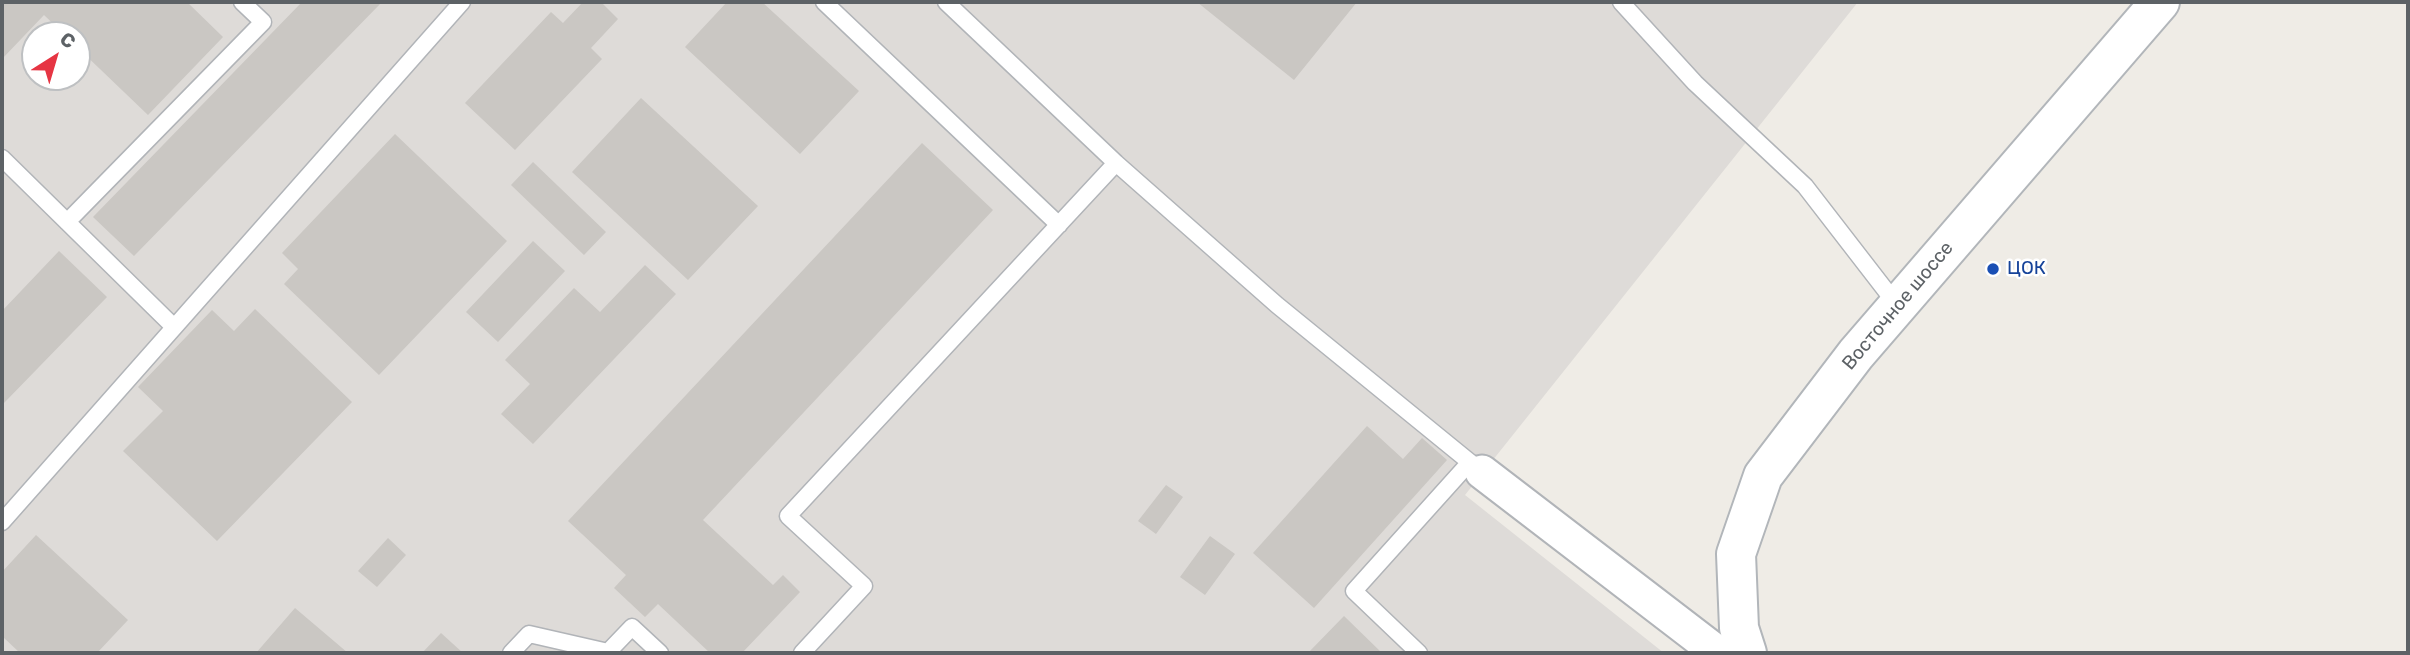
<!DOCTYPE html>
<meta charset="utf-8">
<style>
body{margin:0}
#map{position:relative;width:2410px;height:655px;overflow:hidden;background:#efece6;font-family:Rubik,sans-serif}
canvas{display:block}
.frame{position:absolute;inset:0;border:4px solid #5d6266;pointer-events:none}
.north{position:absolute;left:21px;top:21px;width:70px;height:70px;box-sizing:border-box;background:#fff;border:2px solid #bec0c2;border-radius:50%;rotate:37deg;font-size:19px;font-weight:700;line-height:28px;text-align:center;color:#5d6266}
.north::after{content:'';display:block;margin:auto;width:24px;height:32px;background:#e63543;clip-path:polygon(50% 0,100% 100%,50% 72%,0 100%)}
</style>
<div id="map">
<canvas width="2410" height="655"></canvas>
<div class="frame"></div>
<div class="north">С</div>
</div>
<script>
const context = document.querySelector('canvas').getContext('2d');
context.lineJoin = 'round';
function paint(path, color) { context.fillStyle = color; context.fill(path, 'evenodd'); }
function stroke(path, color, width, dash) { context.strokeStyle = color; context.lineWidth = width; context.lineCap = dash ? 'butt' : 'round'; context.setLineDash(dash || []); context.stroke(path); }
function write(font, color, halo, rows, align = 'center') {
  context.font = font + ' Rubik,sans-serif'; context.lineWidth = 5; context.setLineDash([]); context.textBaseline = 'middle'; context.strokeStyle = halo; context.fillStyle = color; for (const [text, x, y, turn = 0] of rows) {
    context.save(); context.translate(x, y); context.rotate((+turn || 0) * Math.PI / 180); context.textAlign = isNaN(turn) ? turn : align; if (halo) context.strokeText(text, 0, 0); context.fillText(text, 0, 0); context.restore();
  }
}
const industrial = new Path2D(`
 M 2,2 L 1858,2 L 1465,495 L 1664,653 L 2,653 ZM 35,35 L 77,35 L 77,77 L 35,77 Z`);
const building = new Path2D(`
 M 2,2 L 187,2 L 223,37 L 148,115 L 77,47 L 77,35 L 65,35 L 44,15 L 2,59 Z
 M 302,2 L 382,2 L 134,256 L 93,217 Z
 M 583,2 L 601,2 L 618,19 L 591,48 L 602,59 L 515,150 L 465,103 L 551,12 L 563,23 Z
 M 727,2 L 762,2 L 859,91 L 800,154 L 685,47 Z
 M 1197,2 L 1357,2 L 1294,80 Z
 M 641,98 L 758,206 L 688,280 L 572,172 Z
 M 395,134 L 507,241 L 379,375 L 284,284 L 298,269 L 282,253 Z
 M 922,143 L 993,210 L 703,520 L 773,585 L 783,575 L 800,592 L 742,653 L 710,653 L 658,604 L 645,617 L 614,588 L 626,575 L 568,521 Z
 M 533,162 L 606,232 L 584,255 L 511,185 Z
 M 533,241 L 565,271 L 498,342 L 466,312 Z
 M 59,251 L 107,297 L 4,403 L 2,400 L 2,311 Z
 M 645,265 L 676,294 L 533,444 L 501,414 L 530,384 L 505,360 L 574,288 L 600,312 Z
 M 255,309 L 352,402 L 217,541 L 123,451 L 163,411 L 138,387 L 212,310 L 234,331 Z
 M 1367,426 L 1403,459 L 1422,438 L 1447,460 L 1314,608 L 1253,553 Z
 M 1166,485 L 1183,497 L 1156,534 L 1138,521 Z
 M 36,535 L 128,620 L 97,653 L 20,653 L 2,636 L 2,572 Z
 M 1210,536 L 1235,554 L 1205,595 L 1180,577 Z
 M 388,538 L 406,555 L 377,587 L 358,571 Z
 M 295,608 L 348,653 L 256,653 Z
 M 1344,616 L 1382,653 L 1308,653 Z
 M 441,633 L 463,653 L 422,653 Z`);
const lane = new Path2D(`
 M 824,2 L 1059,225
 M 946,2 L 1116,163 L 1277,305 L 1482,472
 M 1621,2 L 1695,83 L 1805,186 L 1897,305
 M 2,158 L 174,327
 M 67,222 L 263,22 L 242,2
 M 2,522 L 462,2
 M 511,653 L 529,634 L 608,652 L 632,627 L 660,653
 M 802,653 L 864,586 L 788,516 L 1116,163
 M 1419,653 L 1354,591 L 1470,462`);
const street = new Path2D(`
 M 1482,472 L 1718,653`);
const secondary = new Path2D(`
 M 1747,653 L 1739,628 L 1736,554 L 1763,476 L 1856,354 L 2160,2`);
const markers = [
 [1993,269,7,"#1a4fb4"]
];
const transitNames = [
 ["ЦОК",2007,269]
];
const streetNames = [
 ["Восточное шоссе",1898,306,-50]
];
paint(industrial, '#dedbd8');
paint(building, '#cac7c3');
stroke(lane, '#b1b4b8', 19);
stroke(street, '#b1b4b8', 37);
stroke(secondary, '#b2b6ba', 42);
stroke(lane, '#fff', 16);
stroke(street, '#fff', 33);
stroke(secondary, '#fff', 38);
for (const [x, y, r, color] of markers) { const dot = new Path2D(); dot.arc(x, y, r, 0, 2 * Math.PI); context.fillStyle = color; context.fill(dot); stroke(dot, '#fff', 2.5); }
write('19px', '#164399', '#fff', transitNames, 'left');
write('19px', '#5d6266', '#fff', streetNames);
</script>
